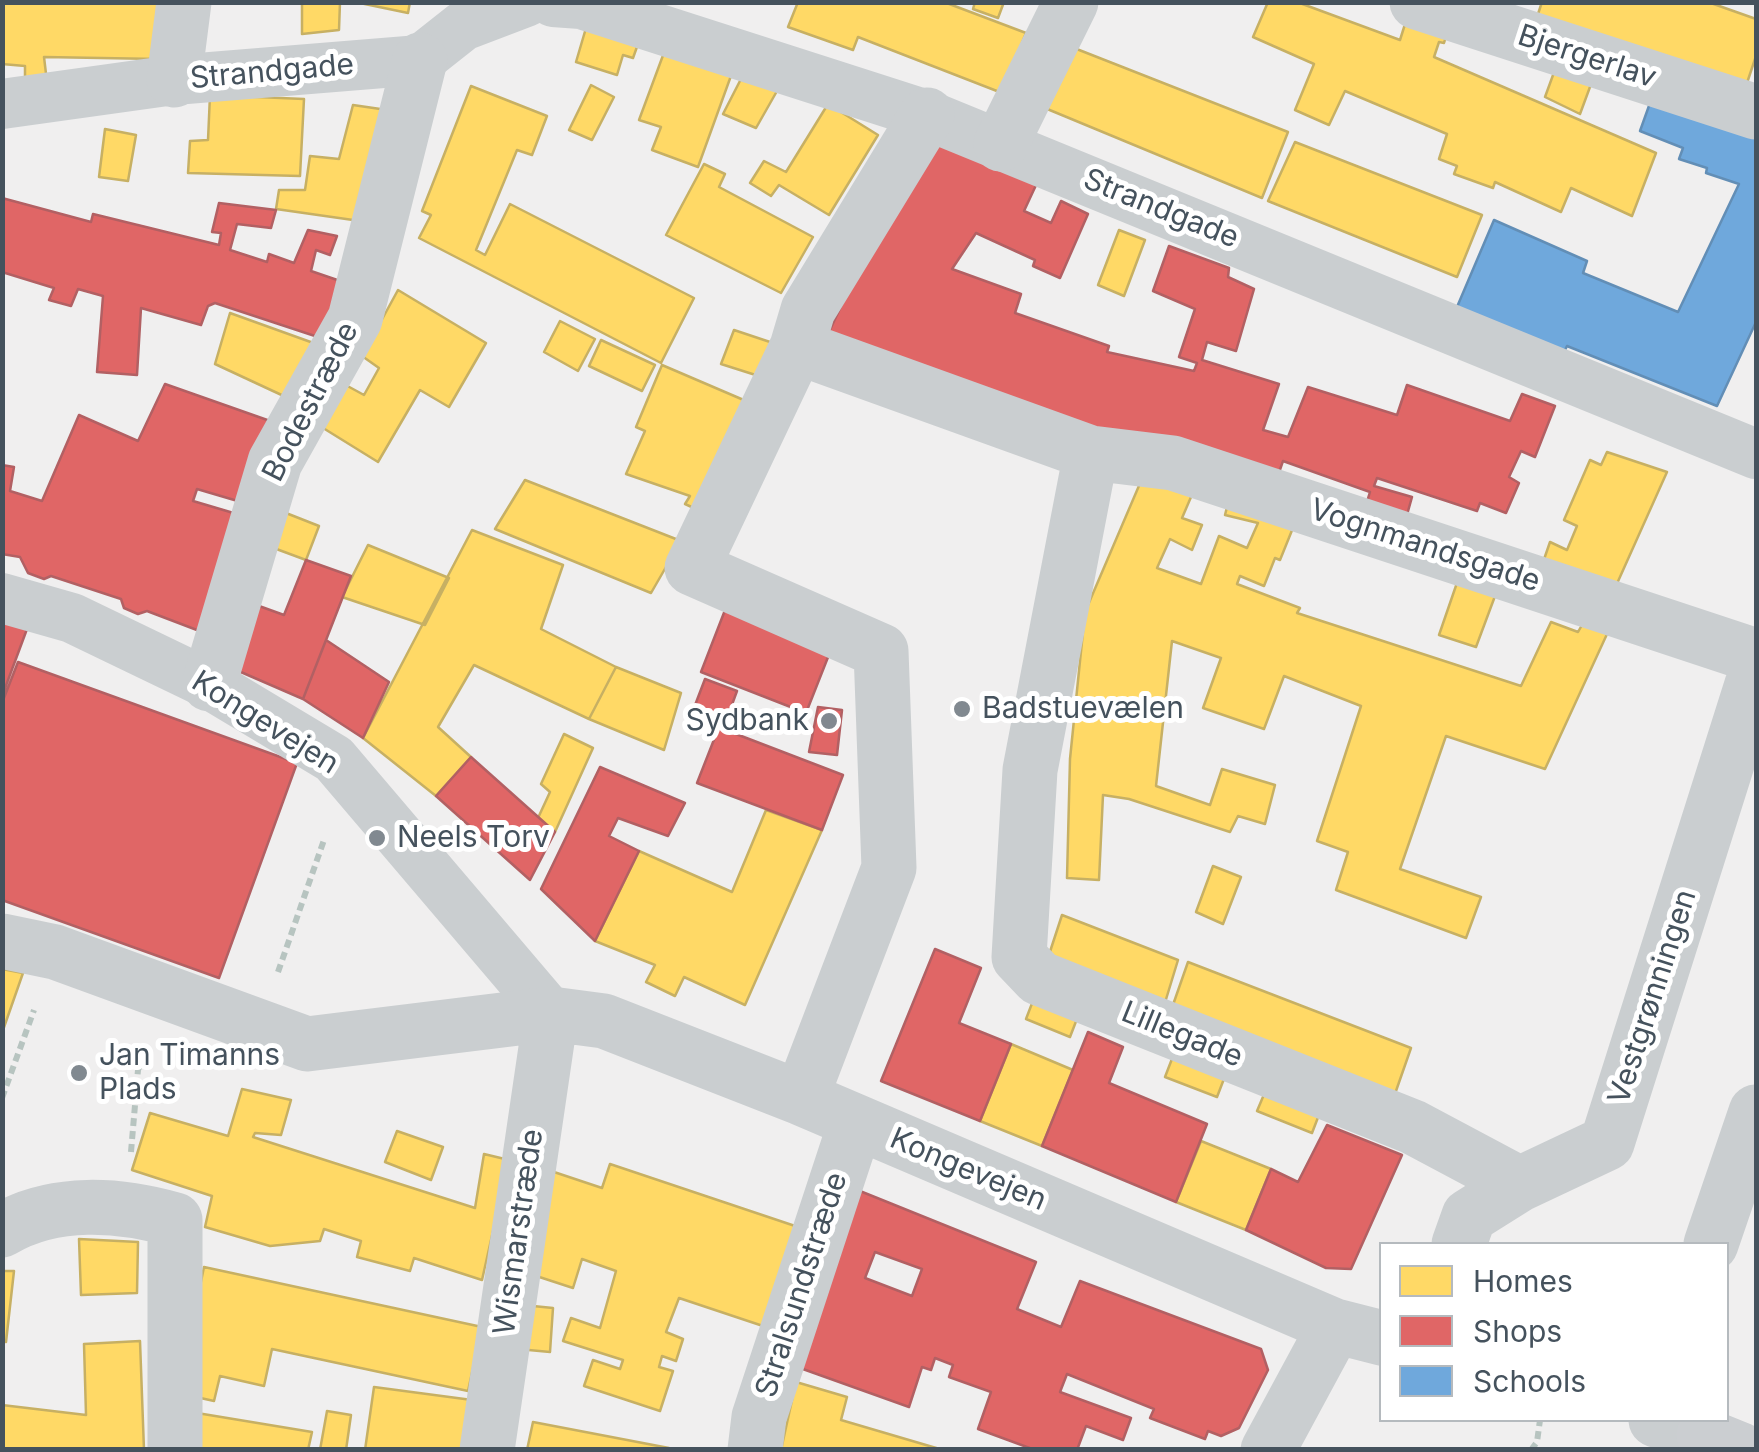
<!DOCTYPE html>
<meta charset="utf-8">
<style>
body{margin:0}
#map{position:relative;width:1759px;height:1452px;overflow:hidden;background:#f0efef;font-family:Inter,sans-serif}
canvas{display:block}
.frame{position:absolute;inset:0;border:5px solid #45525d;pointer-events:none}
.legend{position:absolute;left:1379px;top:1242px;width:350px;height:180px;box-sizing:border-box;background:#fff;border:2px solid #b5babe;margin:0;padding:12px 18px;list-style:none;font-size:30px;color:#45525d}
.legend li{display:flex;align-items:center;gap:20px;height:50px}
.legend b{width:50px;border:2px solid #b5babe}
</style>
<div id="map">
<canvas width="1759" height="1452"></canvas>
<div class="frame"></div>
<ul class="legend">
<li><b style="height:28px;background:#ffd966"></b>Homes</li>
<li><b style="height:28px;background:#e06666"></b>Shops</li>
<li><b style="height:28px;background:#6fa8dc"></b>Schools</li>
</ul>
</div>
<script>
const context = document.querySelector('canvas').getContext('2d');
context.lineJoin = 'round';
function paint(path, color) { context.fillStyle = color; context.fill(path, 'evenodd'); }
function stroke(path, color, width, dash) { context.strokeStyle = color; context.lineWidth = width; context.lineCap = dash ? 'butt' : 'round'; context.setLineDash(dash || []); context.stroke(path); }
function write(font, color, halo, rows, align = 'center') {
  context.font = font + ' Inter,sans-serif'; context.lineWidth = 10; context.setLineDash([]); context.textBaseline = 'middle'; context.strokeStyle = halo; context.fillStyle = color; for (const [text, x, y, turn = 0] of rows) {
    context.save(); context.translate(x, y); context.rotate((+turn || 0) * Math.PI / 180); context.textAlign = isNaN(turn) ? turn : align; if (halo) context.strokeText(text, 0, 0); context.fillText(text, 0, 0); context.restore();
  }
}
const homes = new Path2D(`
 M 2,2 L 163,2 L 158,59 L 44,57 L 47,82 L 25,90 L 25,66 L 2,64 Z
 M 302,2 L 340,2 L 339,30 L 302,34 Z
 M 355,2 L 410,2 L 408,13 Z
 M 798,2 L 944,2 L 1026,33 L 1002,93 L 858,37 L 853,50 L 788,27 Z
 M 975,2 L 1004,2 L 998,18 L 973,9 Z
 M 1268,2 L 1297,2 L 1400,40 L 1412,2 L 1452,17 L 1444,43 L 1439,42 L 1434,57 L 1656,153 L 1632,216 L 1571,188 L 1561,212 L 1495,182 L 1493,188 L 1454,174 L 1457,166 L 1439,159 L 1447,134 L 1345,91 L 1329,125 L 1295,110 L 1314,64 L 1253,37 Z
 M 1542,2 L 1708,2 L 1756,19 L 1756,56 L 1746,86 L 1536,20 Z
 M 586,28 L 638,44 L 633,58 L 623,55 L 617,75 L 576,62 Z
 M 1069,46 L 1288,132 L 1262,198 L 1040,106 Z
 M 665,50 L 732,73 L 698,167 L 652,150 L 661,127 L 639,120 Z
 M 1560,56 L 1597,68 L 1580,114 L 1545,97 Z
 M 742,77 L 777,91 L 756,128 L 723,114 Z
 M 591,85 L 614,97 L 592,140 L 569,130 Z
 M 471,86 L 547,116 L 532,155 L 517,150 L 476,250 L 485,255 L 510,204 L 694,298 L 661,363 L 419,238 L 431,215 L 422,211 Z
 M 210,95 L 304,99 L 300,176 L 188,173 L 190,141 L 208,140 Z
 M 828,104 L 878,135 L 829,215 L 779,185 L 771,196 L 750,183 L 764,161 L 786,172 Z
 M 353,105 L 394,111 L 367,222 L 276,209 L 279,190 L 305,190 L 310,156 L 339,159 Z
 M 105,129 L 136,135 L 128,181 L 99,177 Z
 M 1295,142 L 1482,215 L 1457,277 L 1268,201 Z
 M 704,164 L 725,174 L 719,187 L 813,237 L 781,293 L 666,235 Z
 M 1119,230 L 1145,240 L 1124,296 L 1098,285 Z
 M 398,290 L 486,343 L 449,407 L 420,390 L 378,462 L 315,423 L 342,383 L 364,395 L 379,368 L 362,356 Z
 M 230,313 L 319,345 L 288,398 L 215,364 Z
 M 560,321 L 595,339 L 578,371 L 544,352 Z
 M 734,330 L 776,344 L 765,378 L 721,364 Z
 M 601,340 L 655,365 L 642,391 L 589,366 Z
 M 662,365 L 753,404 L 696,509 L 685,504 L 690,496 L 626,474 L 645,431 L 636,427 Z
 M 1607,452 L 1667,472 L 1611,597 L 1541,568 L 1550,542 L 1567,550 L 1577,526 L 1564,520 L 1590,460 L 1601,465 Z
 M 1147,467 L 1197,483 L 1182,518 L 1202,525 L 1192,550 L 1170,539 L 1157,568 L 1201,584 L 1219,536 L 1247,548 L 1258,523 L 1225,515 L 1231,491 L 1299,513 L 1280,560 L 1275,558 L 1264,586 L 1240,576 L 1237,584 L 1300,608 L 1297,613 L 1521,686 L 1551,622 L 1578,632 L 1582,625 L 1613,621 L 1545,769 L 1446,736 L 1400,869 L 1481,897 L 1466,938 L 1336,890 L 1348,852 L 1317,841 L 1361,706 L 1284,676 L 1264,729 L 1203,708 L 1221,658 L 1172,641 L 1156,786 L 1210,805 L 1222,769 L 1275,785 L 1265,824 L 1238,816 L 1230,832 L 1129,799 L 1103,795 L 1099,880 L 1067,878 L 1070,759 L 1085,612 Z
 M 525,480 L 681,541 L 651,593 L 495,529 Z
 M 286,513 L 319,526 L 306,560 L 271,547 Z
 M 472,530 L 563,565 L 541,629 L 616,667 L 589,719 L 474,665 L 438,727 L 471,757 L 436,796 L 363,738 Z
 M 368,545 L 449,578 L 425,625 L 342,597 Z
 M 1459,577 L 1501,580 L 1476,647 L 1439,635 Z
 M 616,667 L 681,693 L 664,750 L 589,719 Z
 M 564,734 L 593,748 L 555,832 L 538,818 L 550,792 L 541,784 Z
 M 766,810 L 822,830 L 745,1005 L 684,977 L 675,996 L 646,982 L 655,965 L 595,941 L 639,851 L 732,892 Z
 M 1213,866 L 1241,877 L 1223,924 L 1196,912 Z
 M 1062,915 L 1178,960 L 1160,1019 L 1044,970 Z
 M 1188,962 L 1411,1048 L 1389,1111 L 1167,1022 Z
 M 2,969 L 23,973 L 2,1033 Z
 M 1036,993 L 1080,1011 L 1070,1037 L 1026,1019 Z
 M 1011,1044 L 1073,1070 L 1042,1146 L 980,1121 Z
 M 1175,1051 L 1227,1071 L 1217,1097 L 1165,1077 Z
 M 1268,1085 L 1322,1107 L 1312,1133 L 1257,1111 Z
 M 242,1089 L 291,1100 L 281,1135 L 255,1133 L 253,1137 L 475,1208 L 484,1154 L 509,1160 L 482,1280 L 414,1258 L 410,1271 L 357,1257 L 361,1241 L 324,1229 L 320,1241 L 270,1246 L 205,1227 L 212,1196 L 132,1170 L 150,1113 L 228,1136 Z
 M 397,1131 L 443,1147 L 431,1180 L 385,1162 Z
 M 1201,1141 L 1271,1169 L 1246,1230 L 1176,1202 Z
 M 610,1164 L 810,1231 L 775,1330 L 679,1298 L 666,1332 L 683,1339 L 676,1361 L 662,1356 L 659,1367 L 673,1371 L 660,1411 L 584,1386 L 593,1360 L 620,1369 L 623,1360 L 563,1341 L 571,1318 L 600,1328 L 616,1271 L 582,1259 L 573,1288 L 521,1271 L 554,1172 L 602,1188 Z
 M 79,1239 L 138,1242 L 137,1293 L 81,1295 Z
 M 204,1267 L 482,1327 L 468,1391 L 272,1349 L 264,1386 L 220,1376 L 214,1401 L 187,1395 L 191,1330 Z
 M 2,1271 L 14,1271 L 6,1342 L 2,1341 Z
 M 523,1305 L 553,1308 L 550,1352 L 518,1349 Z
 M 140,1341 L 144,1450 L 2,1450 L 2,1405 L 86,1415 L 84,1344 Z
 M 796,1382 L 847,1397 L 841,1420 L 943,1450 L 781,1450 Z
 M 374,1387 L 472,1400 L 465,1450 L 365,1450 Z
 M 327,1411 L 351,1415 L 346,1450 L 320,1450 Z
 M 191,1412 L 312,1432 L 308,1450 L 191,1450 Z
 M 533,1422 L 669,1448 L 669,1450 L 527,1450 Z`);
const shops = new Path2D(`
 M 936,143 L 1037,183 L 1024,211 L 1051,223 L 1061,201 L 1088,214 L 1060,278 L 1033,266 L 1035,260 L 976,233 L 952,269 L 1021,294 L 1015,313 L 1109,346 L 1107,352 L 1194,371 L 1197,363 L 1179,357 L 1195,309 L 1153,291 L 1169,246 L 1229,268 L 1228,277 L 1254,289 L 1236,351 L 1207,342 L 1202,360 L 1279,384 L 1263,430 L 1288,437 L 1308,387 L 1397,415 L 1407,385 L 1510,421 L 1522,394 L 1555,406 L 1535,457 L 1521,451 L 1509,477 L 1519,483 L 1506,513 L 1480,503 L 1477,511 L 1377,478 L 1374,486 L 1412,497 L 1405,522 L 1365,508 L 1370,492 L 1283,461 L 1275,484 L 984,393 L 829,332 L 871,242 Z
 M 2,198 L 91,222 L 93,214 L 219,245 L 221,233 L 212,232 L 219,203 L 276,210 L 271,228 L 237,224 L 230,250 L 267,262 L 269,254 L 294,263 L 308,230 L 337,236 L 330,255 L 316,250 L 311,271 L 349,284 L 327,340 L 215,303 L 208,306 L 201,325 L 141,308 L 137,375 L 97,372 L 103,296 L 78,289 L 71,306 L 49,300 L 54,288 L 2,272 Z
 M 165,384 L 273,422 L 241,502 L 197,489 L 193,501 L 247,517 L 210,635 L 147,611 L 138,614 L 124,608 L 121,599 L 51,576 L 44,579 L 28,573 L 20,557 L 2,554 L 2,465 L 14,467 L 10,491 L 42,501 L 79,415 L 138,441 Z
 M 306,560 L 351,576 L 303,699 L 227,666 L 248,602 L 284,615 Z
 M 727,605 L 832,647 L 806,713 L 701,672 Z
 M 2,621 L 27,629 L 4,691 L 2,690 Z
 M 326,640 L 389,682 L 363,738 L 303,699 Z
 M 18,662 L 297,763 L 219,978 L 2,900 L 2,703 Z
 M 705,679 L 737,691 L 723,729 L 843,775 L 822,830 L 697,783 L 717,732 L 689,721 Z
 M 818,707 L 842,710 L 837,755 L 809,752 Z
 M 471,757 L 555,832 L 530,880 L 436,796 Z
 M 600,767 L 685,803 L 668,836 L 618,818 L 609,836 L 639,851 L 595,941 L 541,889 Z
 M 935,949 L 981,968 L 959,1023 L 1011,1044 L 980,1121 L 881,1081 Z
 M 1088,1032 L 1123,1047 L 1109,1083 L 1207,1124 L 1176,1202 L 1042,1146 Z
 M 1327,1125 L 1402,1155 L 1351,1269 L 1326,1268 L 1246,1230 L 1271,1169 L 1298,1182 Z
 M 850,1187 L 1036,1262 L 1017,1309 L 1061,1327 L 1080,1281 L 1261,1349 L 1268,1370 L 1239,1428 L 1221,1436 L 1208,1431 L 1205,1439 L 1150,1418 L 1154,1409 L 1067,1374 L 1060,1392 L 1131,1418 L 1123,1440 L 1086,1426 L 1077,1450 L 1035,1450 L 978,1429 L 991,1392 L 949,1377 L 953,1365 L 935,1358 L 931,1370 L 922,1367 L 909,1407 L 800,1368 ZM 875,1252 L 922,1269 L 912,1296 L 865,1278 Z`);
const schools = new Path2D(`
 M 1655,89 L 1756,120 L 1756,322 L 1717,406 L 1567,346 L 1564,352 L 1457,307 L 1494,220 L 1587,261 L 1583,273 L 1678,312 L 1739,184 L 1706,173 L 1707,168 L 1679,159 L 1683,148 L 1640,131 Z`);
const path = new Path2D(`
 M 278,972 L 325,837
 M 2,1098 L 34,1010
 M 131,1152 L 138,1070 L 147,1047
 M 1531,1450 L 1537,1442 L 1540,1420`);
const pedestrian = new Path2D(`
 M 553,2 L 581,4 L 927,115 L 1756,454
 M 2,104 L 174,80 L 420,60 L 463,26 L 526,2
 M 2,598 L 72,618 L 209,684 L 334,759 L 551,1014`);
const minor = new Path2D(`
 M 1417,2 L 1756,112
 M 174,80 L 184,2
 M 1001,144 L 1071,2
 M 797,347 L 1091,453 L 1030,770 L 1019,957 L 1039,978 L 1413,1127 L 1520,1184
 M 1091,453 L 1173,463 L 1756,656
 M 209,684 L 275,462 L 355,319 L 420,60
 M 2,941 L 55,952 L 307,1044 L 551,1014 L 604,1021 L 801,1098 L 1335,1326 L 1382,1338
 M 801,1098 L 889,868 L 881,651 L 692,568 L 797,347 L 808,310 L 927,115
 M 2,1230 C 54,1199 120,1204 175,1220 L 175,1450
 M 1459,1244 L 1469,1216 L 1520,1184 L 1607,1143 L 1756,672
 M 1656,1420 L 1704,1435 L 1700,1450
 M 487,1450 L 551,1014
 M 755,1450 L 759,1417 L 856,1122
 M 1268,1450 L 1335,1326`);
const tertiary = new Path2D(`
 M 1711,1244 L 1756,1112`);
const secondary = new Path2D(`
 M 1704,1435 L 1741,1450`);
const markers = [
 [962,709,10,"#818990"],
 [829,721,10,"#818990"],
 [377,838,10,"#818990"],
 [79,1073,10,"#818990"]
];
const streetNames = [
 ["Bjergerlav",1587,57,18],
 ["Strandgade",272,72,-5],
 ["Strandgade",1161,209,22],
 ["Bodestræde",311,402,-63],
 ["Vognmandsgade",1425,546,18],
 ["Kongevejen",265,723,32],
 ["Vestgrønningen",1653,997,-72],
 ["Lillegade",1182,1035,22],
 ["Kongevejen",968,1170,23],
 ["Wismarstræde",519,1232,-82],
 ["Stralsundstræde",802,1285,-72]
];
const poiNames = [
 ["Badstuevælen",982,709],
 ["Sydbank",809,721,"right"],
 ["Neels Torv",397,838],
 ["Jan Timanns",99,1056],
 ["Plads",99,1090]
];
paint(homes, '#ffd966');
stroke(homes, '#c7b063', 2.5);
paint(shops, '#e06666');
stroke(shops, '#b26063', 2.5);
paint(schools, '#6fa8dc');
stroke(schools, '#628eb6', 2.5);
stroke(path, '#b7c4c0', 6, [8, 5]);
stroke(pedestrian, '#caced0', 50);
stroke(minor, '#caced0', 55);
stroke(tertiary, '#caced0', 55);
stroke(secondary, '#cbced1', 55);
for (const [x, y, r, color] of markers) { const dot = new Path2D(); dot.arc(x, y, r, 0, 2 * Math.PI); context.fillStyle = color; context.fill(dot); stroke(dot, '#fff', 4); }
write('30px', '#45525d', '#fff', streetNames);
write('30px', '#45525d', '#fff', poiNames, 'left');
</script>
